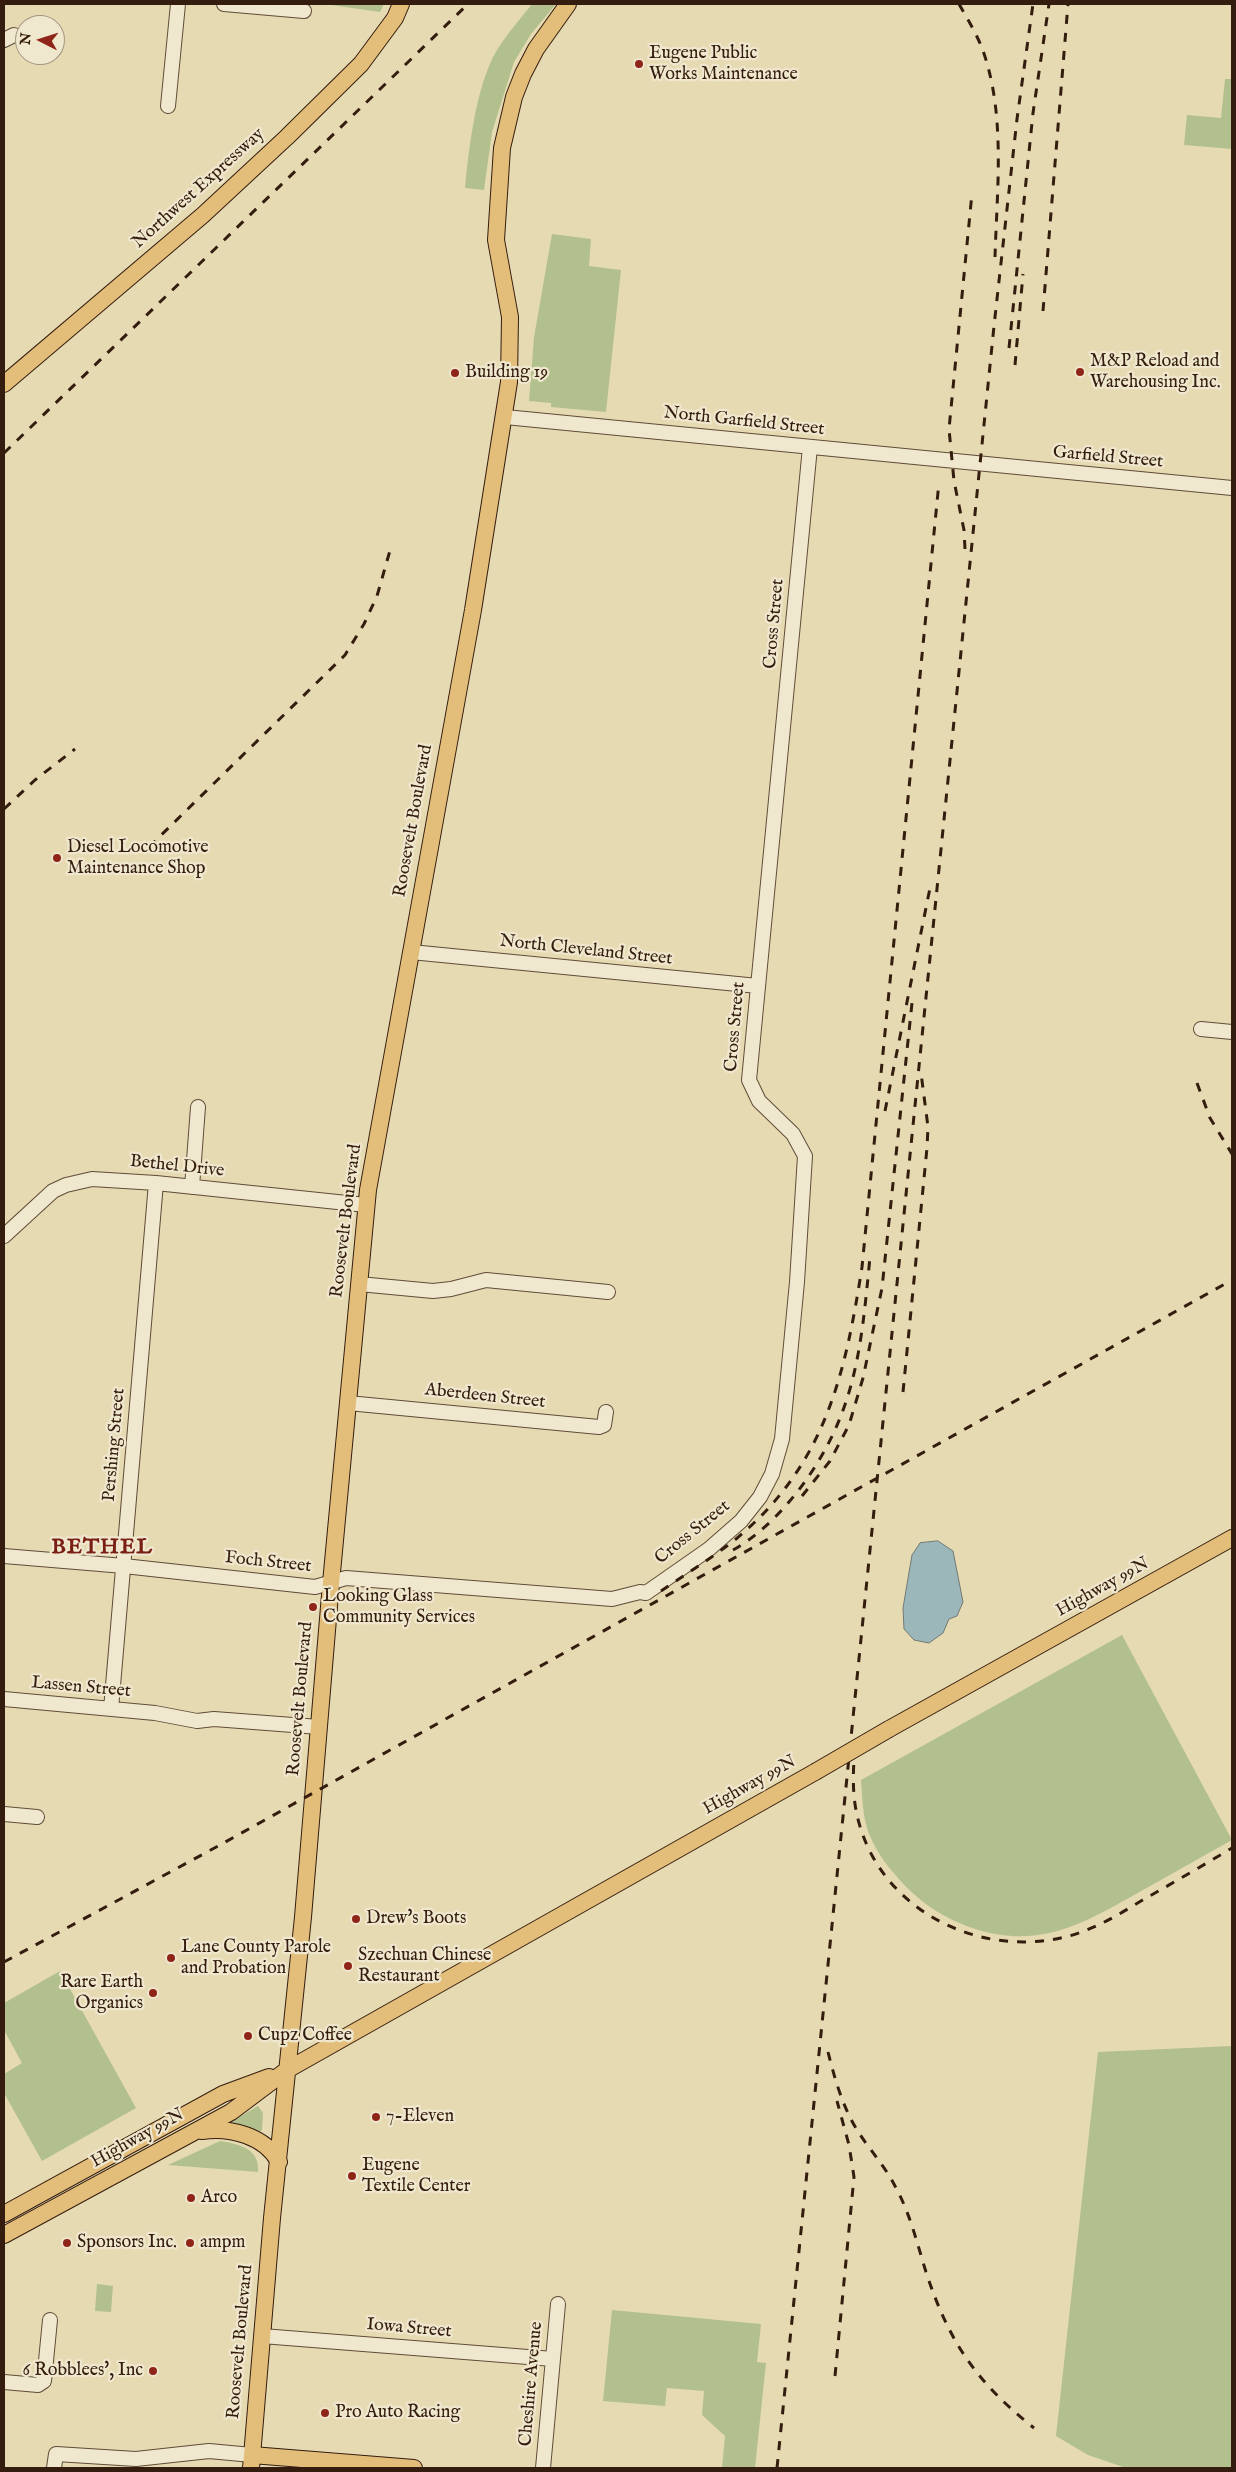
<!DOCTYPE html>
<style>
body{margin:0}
#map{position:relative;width:1236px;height:2472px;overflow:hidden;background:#e6dab3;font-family:"IM FELL English",serif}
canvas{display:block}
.frame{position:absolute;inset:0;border:5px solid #341d0e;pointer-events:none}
.north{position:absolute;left:15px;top:15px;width:50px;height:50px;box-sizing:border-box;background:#efe7ce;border:1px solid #a49681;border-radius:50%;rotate:275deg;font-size:14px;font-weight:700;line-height:20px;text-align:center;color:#341d0e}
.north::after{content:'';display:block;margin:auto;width:18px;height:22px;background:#8f2418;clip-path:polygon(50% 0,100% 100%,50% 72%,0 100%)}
</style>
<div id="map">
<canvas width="1236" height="2472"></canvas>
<div class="frame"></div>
<div class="north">N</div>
</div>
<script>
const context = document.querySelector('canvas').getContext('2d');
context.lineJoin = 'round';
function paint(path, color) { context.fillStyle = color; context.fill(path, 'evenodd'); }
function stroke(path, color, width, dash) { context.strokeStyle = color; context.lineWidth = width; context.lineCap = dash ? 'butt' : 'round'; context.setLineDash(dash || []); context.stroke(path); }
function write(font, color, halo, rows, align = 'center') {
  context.font = font + ' "IM FELL English",serif'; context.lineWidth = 4.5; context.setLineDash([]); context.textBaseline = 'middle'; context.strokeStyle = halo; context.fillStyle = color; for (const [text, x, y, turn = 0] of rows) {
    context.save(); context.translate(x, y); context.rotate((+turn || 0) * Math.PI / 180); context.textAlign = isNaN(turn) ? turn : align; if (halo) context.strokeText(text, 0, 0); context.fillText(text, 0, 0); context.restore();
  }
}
const green = new Path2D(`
 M 324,4 L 384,4 L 380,12 Z
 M 532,4 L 556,4 L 531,34 L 514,62 L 492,132 L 484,190 L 465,188 C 469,147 476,85 497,50 C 507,34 520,19 532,4 Z
 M 1225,79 L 1232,79 L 1232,149 L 1184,145 L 1187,115 L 1221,118 Z
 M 552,234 L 591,239 L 589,266 L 621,270 L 606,412 L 551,407 L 551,403 L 529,401 L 534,337 Z
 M 1122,1635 L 1232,1840 C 1202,1857 1173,1873 1143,1890 C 1086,1922 1042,1950 975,1929 C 954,1922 933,1911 916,1896 C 893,1875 868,1846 864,1814 C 862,1803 862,1791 861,1780 Z
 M 60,1971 L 136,2108 L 42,2161 L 4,2093 L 4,2074 L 22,2063 L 4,2030 L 4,2003 Z
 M 1232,2046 L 1232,2468 L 1126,2468 L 1088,2455 L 1056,2436 L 1098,2052 Z
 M 258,2106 L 263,2113 L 262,2130 L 257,2134 L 229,2123 Z
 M 220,2141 C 240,2144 260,2149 258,2172 L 168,2165 Z
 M 97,2284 L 113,2286 L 111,2312 L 95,2311 Z
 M 612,2310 L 761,2324 L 757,2362 L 766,2363 L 755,2468 L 722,2468 L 725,2436 L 702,2415 L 704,2391 L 667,2388 L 665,2406 L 603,2401 Z`);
const water = new Path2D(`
 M 938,1541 L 953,1551 L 963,1602 L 957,1616 L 949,1619 L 943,1633 L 929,1643 L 914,1640 L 904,1629 L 903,1608 L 912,1555 L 920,1543 Z`);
const minor = new Path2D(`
 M 224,4 L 304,11
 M 4,40 L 14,35
 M 168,106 L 178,4
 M 505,417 L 1232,488
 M 411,952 L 758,986
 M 1201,1029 L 1232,1032
 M 192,1187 L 198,1107
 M 4,1236 L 53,1191 L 66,1185 L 92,1179 L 156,1183 L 366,1205
 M 359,1284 L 433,1291 L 451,1289 L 486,1280 L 608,1292
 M 348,1403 L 599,1427 L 604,1425 L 606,1412
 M 4,1556 L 124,1566 L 315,1587 L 346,1578 L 612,1599 L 640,1592 L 646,1593 L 709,1549 L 741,1521 L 760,1497 L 772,1474 L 782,1439 L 797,1282 L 805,1156 L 793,1134 L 759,1101 L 749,1080 L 810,447
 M 4,1699 L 155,1713 L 197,1721 L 214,1719 L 319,1727
 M 111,1709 L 156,1183
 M 4,1814 L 37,1817
 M 262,2336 L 553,2359
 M 4,2382 L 38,2385 L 44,2381 L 50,2320
 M 54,2468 L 56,2454 L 136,2459 L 209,2451 L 252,2455
 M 543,2468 L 558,2304`);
const major = new Path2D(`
 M 4,384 L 203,215 L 287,137 L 361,64 L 395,18 L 401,4
 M 889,1729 L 1232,1538
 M 202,2131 C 231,2127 265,2136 279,2162
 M 4,2214 L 223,2094 L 269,2077
 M 4,2235 L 231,2112 L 287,2070 L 815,1772
 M 252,2455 L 414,2468
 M 251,2468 L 272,2218 L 303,1917 L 331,1583 L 368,1190 L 473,610 L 509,382 L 510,317 L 496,240 L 502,148 L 514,97 L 523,74 L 536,49 L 568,4`);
const rail = new Path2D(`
 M 959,4 C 967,18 976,33 982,48 C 1006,113 997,188 995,257
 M 1043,311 L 1068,4
 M 1009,348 L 1033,113 L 1049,4
 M 1015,365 L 1023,274
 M 4,453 L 468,4
 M 965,549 L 964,530 L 954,481 L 949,429 L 972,193
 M 4,809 L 35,780 L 75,749
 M 149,847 L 345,655 L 364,624 L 377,596 L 391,547
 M 1197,1083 L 1210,1118 L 1232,1154
 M 885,1111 L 931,883
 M 903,1392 L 927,1148 L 928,1127 L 921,1073
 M 802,1496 L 830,1461 L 849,1425 L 863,1378 L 882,1288 L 912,1003
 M 733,1550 C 758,1536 780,1514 798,1491 C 856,1415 861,1349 870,1257
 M 661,1591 C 686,1574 712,1558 736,1539 C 825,1465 845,1376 862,1267 L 939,482
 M 855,1747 C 853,1770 852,1793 857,1815 C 878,1910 980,1960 1069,1936 C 1095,1929 1118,1915 1141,1901 C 1171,1884 1202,1866 1232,1848
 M 4,1962 L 220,1845 L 1232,1280
 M 828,2052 C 834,2076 841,2101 853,2123 C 865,2145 884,2164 895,2186 C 910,2213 917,2243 926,2272 C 949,2342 976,2382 1034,2428
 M 835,2376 L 854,2177 L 849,2145 L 837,2101
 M 777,2468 L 994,326 L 1017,119 L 1033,4`);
const majorBridge = new Path2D(`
 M 815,1772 L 889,1729`);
const markers = [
 [639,64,5,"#8f2418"],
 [1080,372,5,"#8f2418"],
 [455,373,5,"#8f2418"],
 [57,858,5,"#8f2418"],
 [313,1607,5,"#8f2418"],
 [356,1919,5,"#8f2418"],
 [171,1958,5,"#8f2418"],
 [348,1966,5,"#8f2418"],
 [153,1993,5,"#8f2418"],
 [248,2036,5,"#8f2418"],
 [376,2117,5,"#8f2418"],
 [352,2176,5,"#8f2418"],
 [191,2198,5,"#8f2418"],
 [67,2243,5,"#8f2418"],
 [190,2243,5,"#8f2418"],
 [153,2371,5,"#8f2418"],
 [325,2413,5,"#8f2418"]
];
const poiNames = [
 ["Eugene Public",649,54],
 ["Works Maintenance",649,75],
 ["M&P Reload and",1090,362],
 ["Warehousing Inc.",1090,383],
 ["Building 19",465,373],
 ["Diesel Locomotive",67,848],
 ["Maintenance Shop",67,869],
 ["Looking Glass",323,1597],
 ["Community Services",323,1618],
 ["Drew's Boots",366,1919],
 ["Lane County Parole",181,1948],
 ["and Probation",181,1969],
 ["Szechuan Chinese",358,1956],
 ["Restaurant",358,1977],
 ["Rare Earth",143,1983,"right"],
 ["Organics",143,2004,"right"],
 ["Cupz Coffee",258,2036],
 ["7-Eleven",386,2117],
 ["Eugene",362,2166],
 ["Textile Center",362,2187],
 ["Arco",201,2198],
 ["Sponsors Inc.",77,2243],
 ["ampm",200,2243],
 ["6 Robblees', Inc",143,2371,"right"],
 ["Pro Auto Racing",335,2413]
];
const streetNames = [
 ["Northwest Expressway",199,189,-42],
 ["North Garfield Street",744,422,6],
 ["Garfield Street",1108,458,5],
 ["Cross Street",775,624,-85],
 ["Roosevelt Boulevard",414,821,-80],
 ["North Cleveland Street",586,951,6],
 ["Cross Street",736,1027,-85],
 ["Bethel Drive",177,1167,6],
 ["Roosevelt Boulevard",347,1221,-83],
 ["Aberdeen Street",485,1397,6],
 ["Pershing Street",115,1445,-85],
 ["Cross Street",693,1533,-39],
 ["Foch Street",268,1563,6],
 ["Highway 99N",1103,1588,-29],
 ["Lassen Street",81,1688,5],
 ["Roosevelt Boulevard",301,1699,-85],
 ["Highway 99N",750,1786,-29],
 ["Highway 99N",138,2139,-29],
 ["Iowa Street",409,2329,5],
 ["Roosevelt Boulevard",241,2342,-85],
 ["Cheshire Avenue",532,2384,-85]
];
const districtNames = [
 ["BETHEL",102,1548]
];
paint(green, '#b2c08e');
paint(water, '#9cb7b9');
stroke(water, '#727975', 1);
stroke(minor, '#604c37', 16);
stroke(major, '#341d0e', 18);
stroke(minor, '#efe7ce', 14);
stroke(major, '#e3bd7a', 16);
stroke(rail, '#341d0e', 3, [9, 9]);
stroke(majorBridge, '#341d0e', 18, []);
stroke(majorBridge, '#e3bd7a', 16);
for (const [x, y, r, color] of markers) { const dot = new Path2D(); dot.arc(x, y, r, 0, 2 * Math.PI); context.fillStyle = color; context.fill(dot); stroke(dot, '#efe7ce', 2); }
write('18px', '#341d0e', '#efe7ce', poiNames, 'left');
write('18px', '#341d0e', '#efe7ce', streetNames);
context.letterSpacing = '1px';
write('bold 22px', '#7a1f14', '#efe7ce', districtNames);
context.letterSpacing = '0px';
</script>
